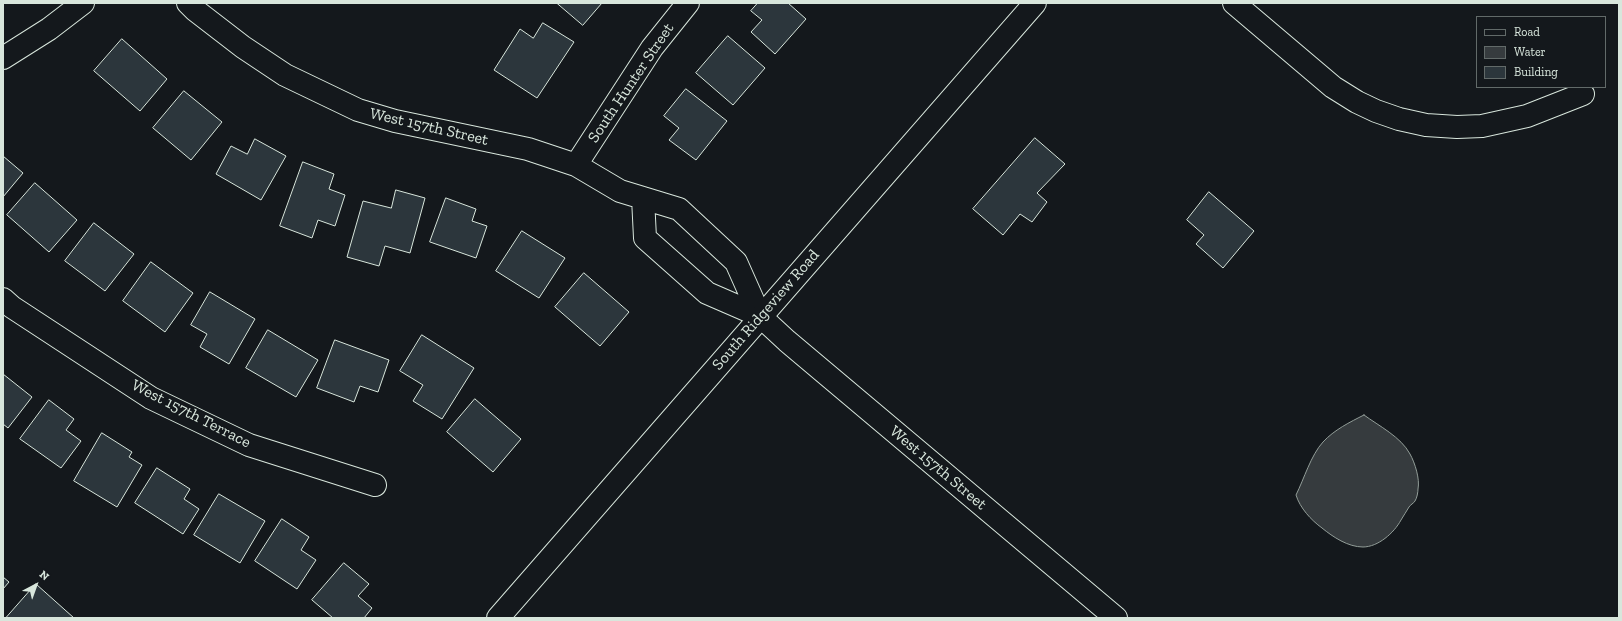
<!DOCTYPE html>
<style>
body{margin:0}
#map{position:relative;width:1622px;height:621px;overflow:hidden;background:#14181c;font-family:"Zilla Slab",serif}
canvas{display:block}
.frame{position:absolute;inset:0;border:4px solid #d8e6dc;pointer-events:none}
.legend{position:absolute;left:1476px;top:16px;width:130px;height:72px;box-sizing:border-box;background:#14181c;border:1px solid #626a69;margin:0;padding:5px 7px;list-style:none;font-size:12px;color:#d8e6dc}
.legend li{display:flex;align-items:center;gap:8px;height:20px}
.legend b{width:20px;border:1px solid #626a69}
.north{position:absolute;left:16px;top:565px;width:40px;height:40px;-webkit-text-stroke:3px #14181c;paint-order:stroke;rotate:41deg;font-size:11px;font-weight:700;line-height:16px;text-align:center;color:#d8e6dc}
.north::after{content:'';display:block;margin:auto;width:14px;height:18px;background:#d8e6dc;clip-path:polygon(50% 0,100% 100%,50% 72%,0 100%)}
</style>
<div id="map">
<canvas width="1622" height="621"></canvas>
<div class="frame"></div>
<ul class="legend">
<li><b style="height:5px;background:#14181c"></b>Road</li>
<li><b style="height:11px;background:#363b3e"></b>Water</li>
<li><b style="height:11px;background:#2c363c"></b>Building</li>
</ul>
<div class="north">N</div>
</div>
<script>
const context = document.querySelector('canvas').getContext('2d');
context.lineJoin = 'round';
function paint(path, color) { context.fillStyle = color; context.fill(path, 'evenodd'); }
function stroke(path, color, width, dash) { context.strokeStyle = color; context.lineWidth = width; context.lineCap = dash ? 'butt' : 'round'; context.setLineDash(dash || []); context.stroke(path); }
function write(font, color, halo, rows, align = 'center') {
  context.font = font + ' "Zilla Slab",serif'; context.lineWidth = 3; context.setLineDash([]); context.textBaseline = 'middle'; context.strokeStyle = halo; context.fillStyle = color; for (const [text, x, y, turn = 0] of rows) {
    context.save(); context.translate(x, y); context.rotate((+turn || 0) * Math.PI / 180); context.textAlign = isNaN(turn) ? turn : align; if (halo) context.strokeText(text, 0, 0); context.fillText(text, 0, 0); context.restore();
  }
}
const water = new Path2D(`
 M 1364,415 C 1379,426 1401,437 1410,454 C 1415,463 1420,479 1418,489 C 1418,492 1417,498 1415,501 C 1414,503 1410,505 1409,507 C 1406,511 1404,516 1401,520 C 1394,533 1378,547 1363,547 C 1348,547 1333,537 1322,528 C 1311,520 1300,508 1296,495 C 1304,479 1311,455 1323,442 C 1334,430 1350,422 1364,415 Z`);
const building = new Path2D(`
 M 557,3 L 602,3 L 583,25 Z
 M 758,3 L 788,3 L 806,19 L 775,54 L 751,32 L 762,20 L 751,11 Z
 M 543,23 L 574,42 L 537,98 L 494,70 L 520,29 L 533,38 Z
 M 728,36 L 765,68 L 733,105 L 696,73 Z
 M 122,39 L 167,79 L 140,111 L 94,71 Z
 M 686,89 L 727,121 L 696,160 L 669,140 L 679,128 L 664,116 Z
 M 184,91 L 222,122 L 191,160 L 153,128 Z
 M 1035,138 L 1065,164 L 1037,193 L 1047,202 L 1032,222 L 1020,214 L 1003,235 L 973,209 Z
 M 255,139 L 286,156 L 261,200 L 216,174 L 231,146 L 247,154 Z
 M 3,156 L 23,173 L 3,197 Z
 M 303,162 L 334,174 L 329,189 L 345,195 L 335,226 L 318,220 L 312,238 L 280,226 Z
 M 35,183 L 77,220 L 49,252 L 7,215 Z
 M 396,190 L 425,198 L 410,253 L 385,246 L 379,266 L 347,257 L 363,201 L 391,208 Z
 M 1209,192 L 1254,231 L 1223,268 L 1196,244 L 1204,235 L 1187,220 Z
 M 446,198 L 476,209 L 472,221 L 487,226 L 476,258 L 430,242 Z
 M 94,223 L 134,254 L 105,291 L 65,261 Z
 M 522,231 L 565,258 L 539,298 L 496,271 Z
 M 151,262 L 193,293 L 165,332 L 123,301 Z
 M 584,273 L 629,312 L 600,346 L 555,307 Z
 M 210,292 L 255,319 L 229,364 L 200,347 L 207,334 L 191,325 Z
 M 268,330 L 318,360 L 296,397 L 246,368 Z
 M 422,335 L 474,368 L 442,419 L 413,401 L 423,385 L 400,371 Z
 M 335,340 L 389,360 L 378,392 L 360,386 L 354,402 L 317,388 Z
 M 3,374 L 32,397 L 8,428 L 3,424 Z
 M 475,399 L 521,439 L 493,472 L 447,432 Z
 M 49,400 L 74,419 L 66,430 L 81,441 L 61,468 L 20,439 Z
 M 102,433 L 132,452 L 129,457 L 142,465 L 117,507 L 74,481 Z
 M 157,468 L 190,489 L 184,499 L 199,509 L 183,534 L 135,503 Z
 M 219,494 L 265,521 L 240,563 L 194,535 Z
 M 282,519 L 309,537 L 301,550 L 316,560 L 297,589 L 255,561 Z
 M 344,563 L 369,584 L 358,596 L 372,608 L 364,618 L 333,618 L 312,600 Z
 M 3,577 L 9,582 L 3,589 Z
 M 36,584 L 74,618 L 6,618 Z`);
const minor = new Path2D(`
 M 188,3 L 195,10 L 243,47 L 285,75 L 358,110 L 395,121 L 528,149 L 576,165 L 620,191 L 679,209 L 736,262 L 760,316 L 707,293 L 645,238 L 643,198
 M 1234,3 L 1333,87 L 1357,102 L 1376,111 L 1399,119 L 1426,125 L 1457,127 L 1482,126 L 1527,116 L 1583,94
 M 576,165 L 652,48 L 688,3
 M 3,299 L 12,307 L 151,398 L 249,445 L 375,485
 M 760,316 L 787,341 L 1116,618`);
const tertiary = new Path2D(`
 M 3,58 L 49,29 L 83,3`);
const secondary = new Path2D(`
 M 498,618 L 1035,3`);
const streetNames = [
 ["South Hunter Street",631,83,-56],
 ["West 157th Street",429,127,13],
 ["South Ridgeview Road",766,310,-49],
 ["West 157th Terrace",191,414,27],
 ["West 157th Street",938,468,40]
];
paint(water, '#363b3e');
stroke(water, '#939e99', 1);
paint(building, '#2c363c');
stroke(building, '#d8e6dc', 1);
stroke(minor, '#d8e6dc', 24);
stroke(tertiary, '#d8e6dc', 24);
stroke(secondary, '#d8e6dc', 24);
stroke(minor, '#14181c', 22);
stroke(tertiary, '#14181c', 22);
stroke(secondary, '#14181c', 22);
write('16px', '#d8e6dc', '#14181c', streetNames);
</script>
